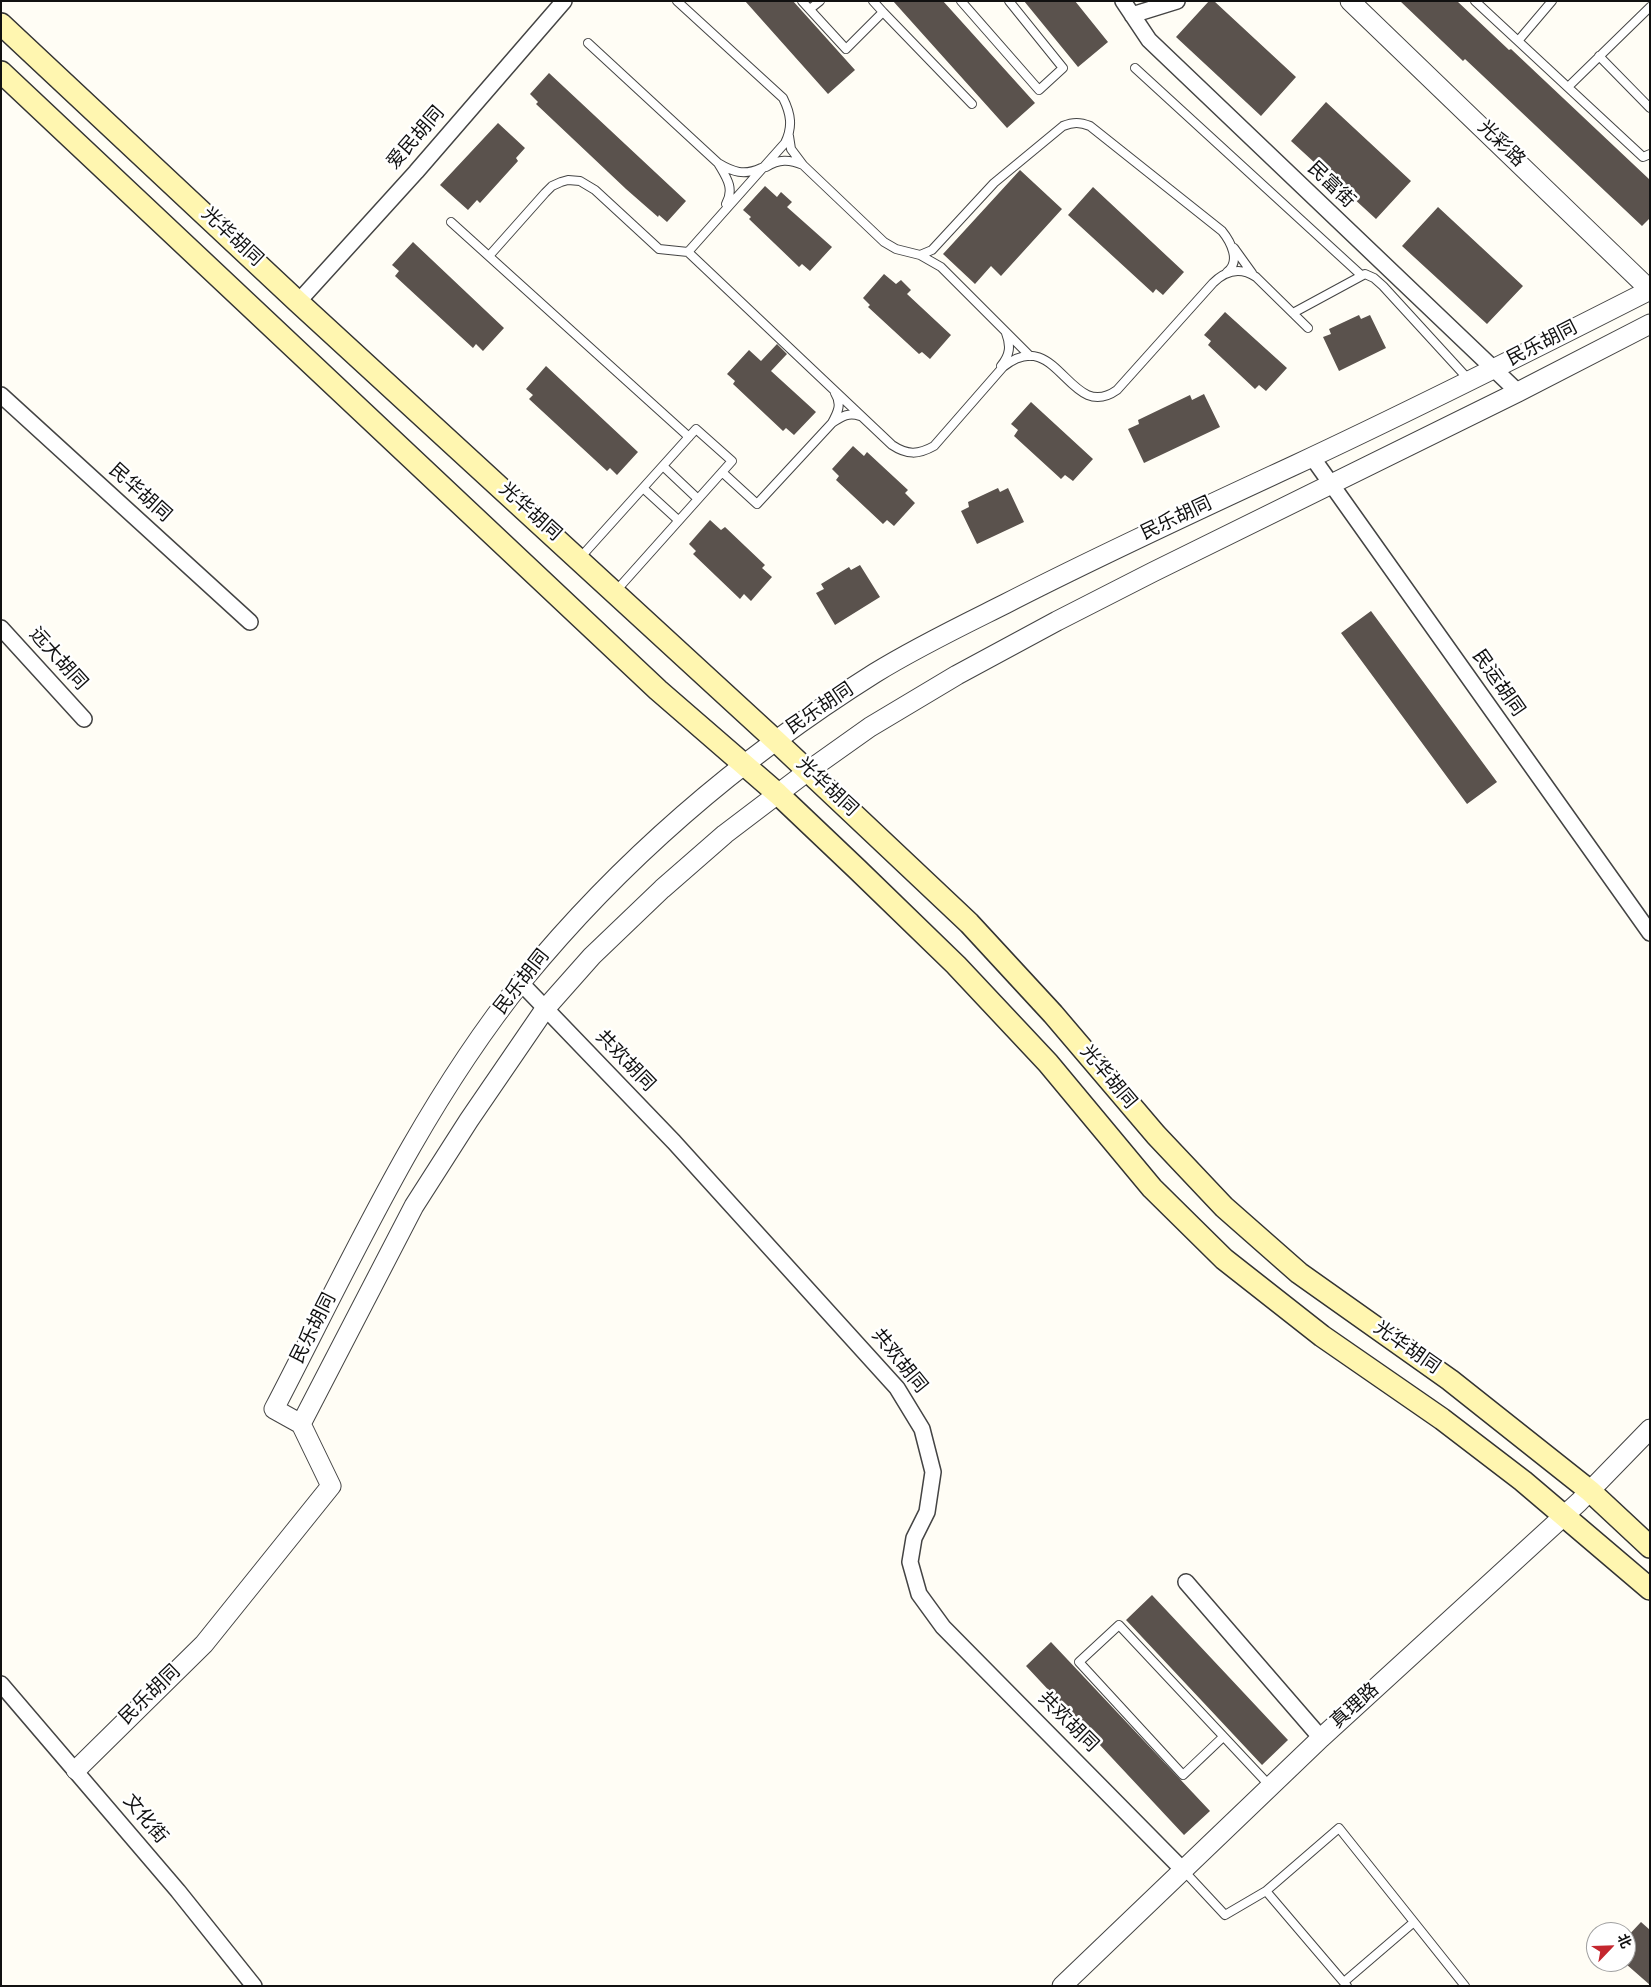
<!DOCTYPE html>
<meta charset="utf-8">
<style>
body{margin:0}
#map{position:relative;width:1651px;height:1987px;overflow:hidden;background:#fffdf5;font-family:Spectral,"Noto Sans SC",serif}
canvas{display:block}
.frame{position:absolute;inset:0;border:2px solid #111;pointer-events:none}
.north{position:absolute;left:1586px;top:1922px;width:50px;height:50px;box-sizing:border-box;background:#fff;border:1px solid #a0a0a0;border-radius:50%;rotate:66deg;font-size:14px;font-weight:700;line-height:20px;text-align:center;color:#111}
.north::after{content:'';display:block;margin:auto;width:18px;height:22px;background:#c4262e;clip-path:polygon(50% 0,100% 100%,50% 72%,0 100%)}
</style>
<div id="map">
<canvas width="1651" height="1987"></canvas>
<div class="frame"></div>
<div class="north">北</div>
</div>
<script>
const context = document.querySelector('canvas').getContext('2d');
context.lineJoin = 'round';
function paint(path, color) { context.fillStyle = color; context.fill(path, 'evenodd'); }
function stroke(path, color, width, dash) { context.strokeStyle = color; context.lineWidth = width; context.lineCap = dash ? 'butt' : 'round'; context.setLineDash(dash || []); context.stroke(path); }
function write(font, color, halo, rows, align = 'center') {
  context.font = font + ' Spectral,"Noto Sans SC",serif'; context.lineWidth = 5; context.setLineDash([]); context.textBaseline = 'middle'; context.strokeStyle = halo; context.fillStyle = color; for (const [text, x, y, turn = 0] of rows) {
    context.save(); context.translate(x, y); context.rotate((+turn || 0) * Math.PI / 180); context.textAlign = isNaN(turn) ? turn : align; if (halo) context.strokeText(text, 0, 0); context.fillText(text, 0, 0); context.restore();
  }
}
const building = new Path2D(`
 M 745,1 L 793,1 L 855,70 L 828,94 Z
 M 893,1 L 943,1 L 1035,103 L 1007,128 Z
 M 1024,1 L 1075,1 L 1108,42 L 1078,67 Z
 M 1209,1 L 1214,1 L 1296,77 L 1261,116 L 1176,37 Z
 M 1400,1 L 1457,1 L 1509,50 L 1511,49 L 1650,180 L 1650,218 L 1642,226 L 1465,59 L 1463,61 Z
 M 549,73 L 686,201 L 667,222 L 659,215 L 658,217 L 626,189 L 536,104 L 538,102 L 530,94 Z
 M 1326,102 L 1411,181 L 1376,219 L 1291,141 Z
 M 498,123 L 525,148 L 516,158 L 518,161 L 480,203 L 477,200 L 468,210 L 440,185 Z
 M 1020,170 L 1062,209 L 1001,276 L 991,266 L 975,284 L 943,254 Z
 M 765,186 L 777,197 L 781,192 L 792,202 L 787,207 L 832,247 L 810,271 L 802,264 L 799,267 L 749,219 L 751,217 L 743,210 Z
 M 1093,187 L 1184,272 L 1163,295 L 1156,289 L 1153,293 L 1068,215 Z
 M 1438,207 L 1523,286 L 1487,324 L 1402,246 Z
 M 413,242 L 504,328 L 483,351 L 476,344 L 473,348 L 395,276 L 399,271 L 392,265 Z
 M 884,274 L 896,284 L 901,280 L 911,290 L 907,294 L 951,335 L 930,359 L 922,352 L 919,354 L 868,307 L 870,305 L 863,298 Z
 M 1225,312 L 1287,368 L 1266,391 L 1259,385 L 1255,389 L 1208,345 L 1211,341 L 1204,335 Z
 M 1359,315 L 1361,319 L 1370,315 L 1386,348 L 1339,371 L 1323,337 L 1331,334 L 1329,329 Z
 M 777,344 L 787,354 L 771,371 L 816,412 L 794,435 L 786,428 L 783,431 L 733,384 L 735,381 L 727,374 L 749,350 L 761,361 Z
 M 546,366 L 638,452 L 617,475 L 610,468 L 607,471 L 529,399 L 533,395 L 526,389 Z
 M 1204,394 L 1220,427 L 1144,463 L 1128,429 L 1139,424 L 1138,420 L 1190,395 L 1192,400 Z
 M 1031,402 L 1093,459 L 1073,481 L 1065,475 L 1061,479 L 1014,436 L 1018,430 L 1011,424 Z
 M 853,446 L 864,456 L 867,452 L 908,490 L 905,493 L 915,503 L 894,526 L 887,520 L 883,524 L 836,480 L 839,476 L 832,469 Z
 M 998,488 L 1000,492 L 1008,488 L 1024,522 L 977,544 L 961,511 L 969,507 L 968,502 Z
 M 710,520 L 721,530 L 725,527 L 765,565 L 762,568 L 772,577 L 751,601 L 744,594 L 740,599 L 693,554 L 696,551 L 689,544 Z
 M 860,565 L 880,597 L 835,625 L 816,593 L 824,589 L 821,584 L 849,567 L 851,570 Z
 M 1371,611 L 1497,782 L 1467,804 L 1341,633 Z
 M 1152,1595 L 1288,1740 L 1262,1765 L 1126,1620 Z
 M 1051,1642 L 1210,1811 L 1184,1835 L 1026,1666 Z
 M 1641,1922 L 1650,1930 L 1650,1985 L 1626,1964 L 1626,1938 Z`);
const service = new Path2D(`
 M 802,1 L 846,49 L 883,12 L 873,1
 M 961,1 L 1039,90 L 1063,68 L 1009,1
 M 1475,1 L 1643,157 L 1650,154
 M 810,9 L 820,1
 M 883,12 L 972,104
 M 1518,41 L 1552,1
 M 588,43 L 718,163
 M 1599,56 L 1650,108
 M 1135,68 L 1361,275
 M 1568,87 L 1650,7
 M 803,165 L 884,242 L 896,249 L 920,255 L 941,267 L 1030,356
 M 766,167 C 779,159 789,159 803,165 L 791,149 L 789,136
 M 726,204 C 735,188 726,177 718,163 C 733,172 744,176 761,168
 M 451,222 L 689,437
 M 1234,248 L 1252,273
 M 688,252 L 892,445 C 907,455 918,455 934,446 L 1003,367 C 1058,323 1069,424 1117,390 L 1213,283 C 1226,270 1241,267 1256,277 L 1308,328
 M 920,255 L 932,250 L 994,183 L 1063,126 C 1073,122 1080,122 1090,126 L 1222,231 C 1231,242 1241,262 1227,272
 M 489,256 L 545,193 L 552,186 L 561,182 L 568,180 L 580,181 L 595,190 L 659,249 L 688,252 L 785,143 C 793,127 791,114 783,98 L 677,1
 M 1293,313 L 1365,274 L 1374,278 L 1383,286 L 1470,381
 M 1001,366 C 1010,355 1011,346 1006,333
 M 835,393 C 842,404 838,412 832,423 C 842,416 849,412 860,416
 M 663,466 L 698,499
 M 722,472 L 757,504 L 832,423
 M 643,488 L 678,520
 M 579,559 L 696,429 L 732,461 L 615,592
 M 1223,1737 L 1183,1775 L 1079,1662 L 1119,1625 L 1269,1785
 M 1184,1871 L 1225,1915 L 1266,1891 L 1347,1986
 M 1266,1891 L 1339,1828 L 1465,1986
 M 1344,1982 L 1414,1922`);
const minor = new Path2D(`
 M 1123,1 L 1149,40 L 1518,392
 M 1132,15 L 1177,1
 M 298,302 L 416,172 L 564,1
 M 1,395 L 250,622
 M 1312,457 L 1650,933
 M 1,628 L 84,719
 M 521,983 L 674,1142 L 897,1388 L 922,1429 L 933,1472 L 927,1512 L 914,1538 L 910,1562 L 919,1594 L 943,1627 L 1184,1871
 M 1186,1582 L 1321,1738
 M 1,1684 L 178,1891 L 254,1986`);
const tertiary = new Path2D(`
 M 1350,1 L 1650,290
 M 301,1424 L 414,1206 L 469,1120 L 545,1009 L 592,956 L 662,889 L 725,834 L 808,771 L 870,727 L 957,675 L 1057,621 L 1153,572 L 1518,392 L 1650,324
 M 76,1770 L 204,1644 L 331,1486 L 301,1424 L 274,1409 C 350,1263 419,1109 523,980 C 622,859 743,756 875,673 C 917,647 961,626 1005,604 C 1100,555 1198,510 1295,465 C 1415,409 1532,350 1650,290
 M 1062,1986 L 1321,1738 L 1579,1502 L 1650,1429`);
const secondary = new Path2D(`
 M 1,24 L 298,302 L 776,741 L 969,923 L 1053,1014 L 1156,1135 L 1224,1207 L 1299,1273 L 1450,1380 L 1590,1491 L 1650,1547
 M 1,72 L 658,690 L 778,794 L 857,869 L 956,965 L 1048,1063 L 1152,1188 L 1224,1259 L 1322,1336 L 1442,1419 L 1523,1481 L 1650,1589`);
const streetNames = [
 ["爱民胡同",417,139,-49],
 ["光彩路",1500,145,44],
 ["民富街",1330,186,44],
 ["光华胡同",231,238,43],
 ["民乐胡同",1543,345,-27],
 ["民华胡同",139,494,42],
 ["光华胡同",529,513,42],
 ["民乐胡同",1177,520,-25],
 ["远大胡同",57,660,48],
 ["民运胡同",1497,684,55],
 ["民乐胡同",821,710,-34],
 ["光华胡同",826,788,43],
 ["民乐胡同",523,983,-52],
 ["共欢胡同",624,1062,46],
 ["光华胡同",1107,1078,50],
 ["民乐胡同",315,1329,-63],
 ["光华胡同",1406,1349,35],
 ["共欢胡同",898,1362,51],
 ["民乐胡同",151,1696,-44],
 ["真理路",1356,1707,-42],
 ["共欢胡同",1067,1723,45],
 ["文化街",144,1820,50]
];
paint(building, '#5a524d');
stroke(service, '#444', 10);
stroke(minor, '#444', 18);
stroke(tertiary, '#444', 21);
stroke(secondary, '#333', 24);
stroke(service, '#fff', 8);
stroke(minor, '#fff', 15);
stroke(tertiary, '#fff', 19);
stroke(secondary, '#fff6b0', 21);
write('19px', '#111', '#fff', streetNames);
</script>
